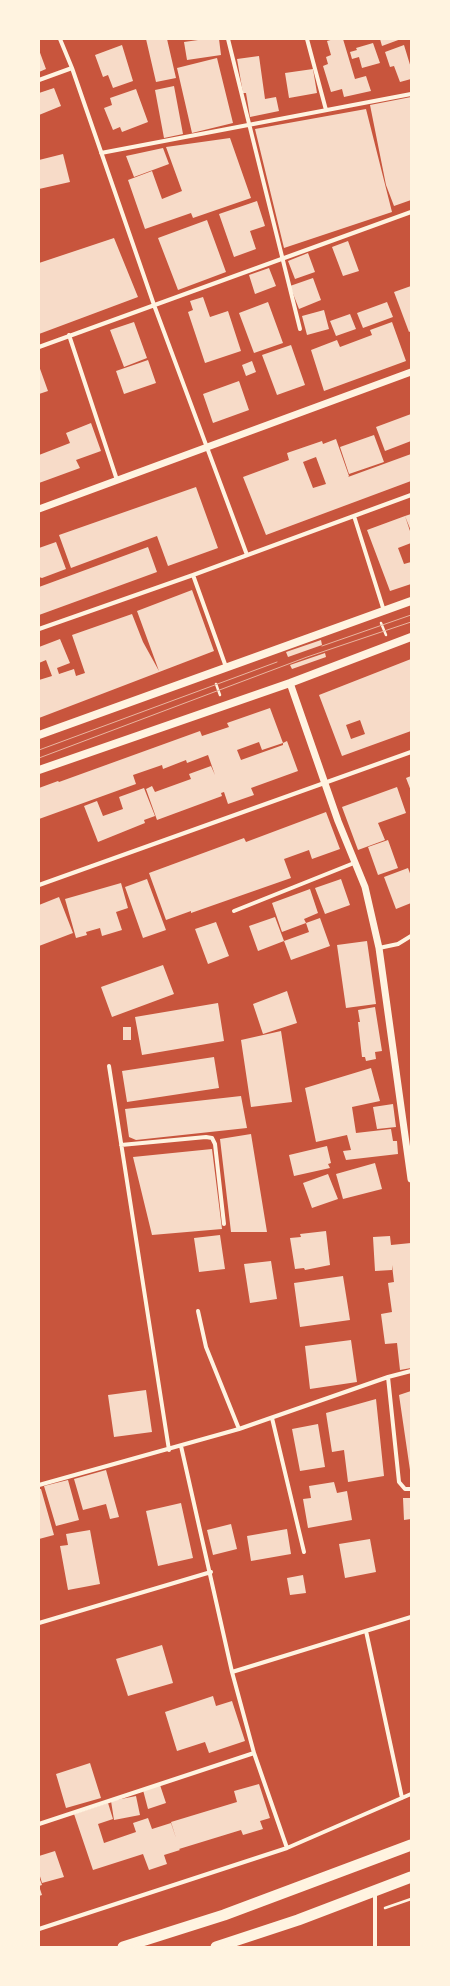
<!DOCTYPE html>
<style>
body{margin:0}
#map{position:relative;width:450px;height:1986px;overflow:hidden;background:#c8553d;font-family:Ubuntu,sans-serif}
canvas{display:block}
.frame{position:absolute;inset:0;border:40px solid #fff3e0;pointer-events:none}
</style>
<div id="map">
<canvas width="450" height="1986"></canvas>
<div class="frame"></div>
</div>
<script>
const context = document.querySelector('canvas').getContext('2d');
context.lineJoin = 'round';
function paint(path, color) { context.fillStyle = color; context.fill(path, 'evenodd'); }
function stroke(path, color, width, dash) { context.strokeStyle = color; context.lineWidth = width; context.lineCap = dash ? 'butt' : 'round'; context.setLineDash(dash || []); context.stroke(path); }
const building = new Path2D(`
 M 146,39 L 167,39 L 176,78 L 156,82 Z
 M 205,39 L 219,39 L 221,55 L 187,60 L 184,42 Z
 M 334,39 L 343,39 L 355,79 L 366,76 L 371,91 L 344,97 L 342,89 L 331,92 L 323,66 L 328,64 L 326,57 L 331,55 L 327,41 Z
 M 380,39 L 401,39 L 382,46 Z
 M 373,43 L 380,63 L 362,68 L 359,57 L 352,59 L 350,52 L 357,50 L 356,48 Z
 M 122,45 L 133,81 L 113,88 L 108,75 L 103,77 L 95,55 Z
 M 404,45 L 411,68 L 411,79 L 400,82 L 394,66 L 390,67 L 385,52 Z
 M 39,50 L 46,69 L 39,72 Z
 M 259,56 L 265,99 L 276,97 L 279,111 L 250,117 L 246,93 L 243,93 L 237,59 Z
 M 217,58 L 233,123 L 192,133 L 177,68 Z
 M 313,69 L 317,93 L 289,98 L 285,73 Z
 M 174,86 L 183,134 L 164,138 L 155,90 Z
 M 54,88 L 61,106 L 39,115 L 39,93 Z
 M 136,89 L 148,122 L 122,132 L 120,127 L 113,130 L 104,108 L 112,105 L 110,98 Z
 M 411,97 L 411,200 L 394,206 L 386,185 L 370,105 Z
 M 366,109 L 392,212 L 284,248 L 255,129 Z
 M 230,138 L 251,198 L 193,218 L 191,213 L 145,229 L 128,180 L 152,171 L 162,199 L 182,191 L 166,147 Z
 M 163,148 L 169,164 L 134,177 L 126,156 Z
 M 63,154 L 70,182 L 39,189 L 39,160 Z
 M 257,201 L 265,226 L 250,231 L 256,249 L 234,257 L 219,214 Z
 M 207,220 L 226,272 L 178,290 L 158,238 Z
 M 114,238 L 138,297 L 39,334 L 39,263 Z
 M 348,241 L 359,271 L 343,276 L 332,247 Z
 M 308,253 L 315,272 L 295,279 L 288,261 Z
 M 269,268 L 276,286 L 255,294 L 249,275 Z
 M 313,278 L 321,300 L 299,309 L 290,286 Z
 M 411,286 L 411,331 L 409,332 L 394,292 Z
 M 203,297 L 210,317 L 228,311 L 241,351 L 205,363 L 188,312 L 193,310 L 190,301 Z
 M 268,302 L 283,343 L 254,353 L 239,313 Z
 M 387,302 L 393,317 L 363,328 L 357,313 Z
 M 324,310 L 329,329 L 307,335 L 302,316 Z
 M 350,314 L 356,329 L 336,336 L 330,321 Z
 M 134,322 L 147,358 L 124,367 L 110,330 Z
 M 392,322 L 406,361 L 324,391 L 311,350 L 337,340 L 340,347 L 372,335 L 370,330 Z
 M 291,345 L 305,385 L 277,395 L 262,355 Z
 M 148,360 L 156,383 L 124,394 L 116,371 Z
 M 252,361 L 256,372 L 246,376 L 242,365 Z
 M 39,366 L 48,391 L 39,394 Z
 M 239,381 L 249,410 L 213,423 L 203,394 Z
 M 411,414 L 411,441 L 385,451 L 376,427 Z
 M 91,423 L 101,451 L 76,460 L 80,468 L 39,483 L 39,455 L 70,443 L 66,433 Z
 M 374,435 L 384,462 L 349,474 L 340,447 Z
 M 336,439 L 349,476 L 348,477 L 411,454 L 411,481 L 266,535 L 243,477 L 289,460 L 287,453 L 322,441 L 323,444 ZM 316,457 L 326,484 L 313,488 L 303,462 Z
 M 196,487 L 218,548 L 168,566 L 157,536 L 71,568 L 59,535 Z
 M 411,514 L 411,531 L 405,516 Z
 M 405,516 L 411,534 L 411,543 L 398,548 L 404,564 L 411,562 L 411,584 L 390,591 L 367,530 Z
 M 56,542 L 66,569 L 42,578 L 39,577 L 39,548 Z
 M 148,547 L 157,572 L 39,615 L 39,587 Z
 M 192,590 L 214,651 L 39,718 L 39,680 L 52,676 L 46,660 L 39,663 L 39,647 L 60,639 L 70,663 L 57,668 L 59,674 L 74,669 L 76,676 L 85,673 L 72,635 L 132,614 L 143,642 L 159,671 L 137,611 Z
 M 321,640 L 322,645 L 288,657 L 286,652 Z
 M 325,653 L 326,657 L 292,669 L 290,665 Z
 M 411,659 L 411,731 L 342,756 L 319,695 ZM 360,720 L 365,734 L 351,739 L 346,725 Z
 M 270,708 L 283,743 L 262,750 L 259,742 L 237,750 L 241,760 L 283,745 L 283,743 L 287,741 L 298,771 L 251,788 L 254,795 L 228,804 L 224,792 L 221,793 L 222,796 L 157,820 L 146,789 L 152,786 L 155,792 L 166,788 L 191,779 L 189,774 L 211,766 L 215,775 L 208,755 L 187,763 L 186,760 L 163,769 L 162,765 L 133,775 L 136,784 L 39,819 L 39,788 L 58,781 L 59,782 L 200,731 L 202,736 L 229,727 L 227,723 Z
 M 411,776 L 411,791 L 406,778 Z
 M 397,787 L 406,813 L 378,823 L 385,840 L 358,850 L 342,807 Z
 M 144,788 L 155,816 L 144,820 L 145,823 L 98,842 L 84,806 L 97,801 L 103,816 L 123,809 L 119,797 Z
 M 326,812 L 340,849 L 312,859 L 309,850 L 284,859 L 291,878 L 191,913 L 191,911 L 166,920 L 149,873 L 244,838 L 246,842 Z
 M 388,840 L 398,868 L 378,875 L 368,847 Z
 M 408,868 L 411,876 L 411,903 L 396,909 L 384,877 Z
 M 147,879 L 166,930 L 143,938 L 125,887 Z
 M 341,879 L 350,905 L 325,914 L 315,888 Z
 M 121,883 L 128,908 L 116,912 L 122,930 L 102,936 L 100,928 L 86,932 L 87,935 L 76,938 L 65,899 Z
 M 310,889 L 318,913 L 304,919 L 306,923 L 282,932 L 272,903 Z
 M 59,897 L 73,933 L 39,946 L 39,905 Z
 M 275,917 L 284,941 L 258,951 L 249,926 Z
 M 320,918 L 330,946 L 291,960 L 284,941 L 309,932 L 306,923 Z
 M 216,922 L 229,956 L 208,964 L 195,929 Z
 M 367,941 L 376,1004 L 346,1008 L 337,945 Z
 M 163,965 L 174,994 L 112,1017 L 101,987 Z
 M 287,991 L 297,1023 L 263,1034 L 253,1004 Z
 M 218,1003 L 224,1041 L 142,1055 L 135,1017 Z
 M 375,1007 L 382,1051 L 375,1052 L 376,1059 L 366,1061 L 365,1057 L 362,1057 L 358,1022 L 360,1022 L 358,1010 Z
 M 123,1027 L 131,1027 L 131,1040 L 123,1040 Z
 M 281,1031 L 292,1102 L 251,1107 L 241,1040 Z
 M 214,1057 L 219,1088 L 127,1102 L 122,1071 Z
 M 371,1068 L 380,1101 L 352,1107 L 356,1133 L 391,1129 L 393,1141 L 397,1141 L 398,1154 L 346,1160 L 343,1151 L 351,1150 L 347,1135 L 316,1142 L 305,1088 Z
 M 241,1096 L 247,1128 L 136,1140 L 129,1137 L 125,1109 Z
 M 393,1104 L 396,1127 L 377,1129 L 373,1107 Z
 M 251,1134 L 267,1232 L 231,1232 L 220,1139 Z
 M 327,1146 L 331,1163 L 328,1164 L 330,1168 L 294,1176 L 289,1155 Z
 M 212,1149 L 222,1229 L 152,1235 L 133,1157 Z
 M 375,1163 L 382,1189 L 343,1199 L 336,1174 Z
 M 328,1174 L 338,1199 L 312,1208 L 303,1183 Z
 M 326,1231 L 330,1265 L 305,1270 L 304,1268 L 295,1269 L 290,1238 L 301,1237 L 300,1234 Z
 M 220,1235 L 225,1269 L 199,1272 L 194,1238 Z
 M 390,1236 L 391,1245 L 411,1243 L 411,1368 L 400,1370 L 397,1343 L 385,1344 L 381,1314 L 392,1312 L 388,1283 L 394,1282 L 392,1265 L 392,1270 L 375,1271 L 373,1237 Z
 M 271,1261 L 277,1299 L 250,1303 L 244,1264 Z
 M 343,1276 L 350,1320 L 300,1327 L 294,1283 Z
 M 351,1340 L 357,1382 L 310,1389 L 305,1346 Z
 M 146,1390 L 152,1432 L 114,1437 L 108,1395 Z
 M 411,1391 L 411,1470 L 410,1470 L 399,1395 Z
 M 376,1399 L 384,1476 L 348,1482 L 344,1450 L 332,1452 L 326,1413 Z
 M 318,1424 L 325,1467 L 300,1471 L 292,1429 Z
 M 106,1470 L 119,1517 L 110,1519 L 106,1504 L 83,1510 L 74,1479 Z
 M 68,1480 L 79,1520 L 56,1526 L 44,1486 Z
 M 334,1482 L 337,1493 L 347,1491 L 352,1520 L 308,1528 L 303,1499 L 311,1498 L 309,1486 Z
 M 39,1489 L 41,1489 L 54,1535 L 39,1539 Z
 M 403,1498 L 411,1498 L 411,1519 L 404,1520 Z
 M 181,1503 L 193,1558 L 158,1566 L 146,1511 Z
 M 231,1524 L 237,1549 L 213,1555 L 207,1530 Z
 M 287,1529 L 291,1554 L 251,1561 L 247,1536 Z
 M 90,1530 L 100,1584 L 68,1590 L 60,1546 L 68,1545 L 66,1534 Z
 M 370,1539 L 376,1572 L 345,1578 L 339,1544 Z
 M 303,1575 L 306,1593 L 290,1595 L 287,1578 Z
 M 162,1645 L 173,1683 L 128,1696 L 116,1659 Z
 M 213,1696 L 216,1706 L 232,1701 L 245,1741 L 209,1753 L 205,1742 L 177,1751 L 165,1712 Z
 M 90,1763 L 101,1798 L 66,1808 L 56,1774 Z
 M 259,1784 L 270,1818 L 260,1821 L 263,1829 L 243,1835 L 241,1830 L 179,1849 L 180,1850 L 164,1855 L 167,1864 L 149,1870 L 143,1854 L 93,1870 L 74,1814 L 108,1803 L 113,1819 L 98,1824 L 104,1843 L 136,1832 L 133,1823 L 148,1818 L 152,1829 L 171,1823 L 176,1838 L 171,1822 L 237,1802 L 234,1791 Z
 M 160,1785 L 166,1803 L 148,1809 L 143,1790 Z
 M 136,1796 L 140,1815 L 114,1820 L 111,1801 Z
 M 55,1851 L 64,1877 L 42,1883 L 39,1873 L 39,1856 Z
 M 39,1877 L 42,1885 L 39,1886 L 42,1895 L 39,1896 Z`);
const path = new Path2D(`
 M 381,623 L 386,635
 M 216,684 L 220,695
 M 385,1908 L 411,1899`);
const minor = new Path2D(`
 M 60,39 L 72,68 L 154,305 L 247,555
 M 228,39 L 300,329
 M 307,39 L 326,110
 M 39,80 L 72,68
 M 101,153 L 411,94
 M 69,335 L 117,480
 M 39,347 L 411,212
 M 354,516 L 384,611
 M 193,575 L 226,667
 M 39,629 L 193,575 L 411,495
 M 39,885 L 411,752
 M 234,911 L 354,863
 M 379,948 L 398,944 L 411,936
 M 109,1066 L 169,1450
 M 121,1145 L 206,1137 L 212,1138 L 215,1144 L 224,1224
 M 198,1311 L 206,1347 L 239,1429
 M 388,1377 L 399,1482 L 405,1489 L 411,1489
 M 272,1418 L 304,1552
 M 181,1446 L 232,1672 L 254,1753 L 287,1848
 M 39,1485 L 239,1429 L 388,1377 L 411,1371
 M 39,1623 L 211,1572
 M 366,1631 L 402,1798
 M 232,1672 L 411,1617
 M 39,1824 L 254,1753
 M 375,1891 L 375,1947
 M 39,1929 L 287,1848 L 411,1794`);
const tertiary = new Path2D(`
 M 39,509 L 411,372
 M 290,683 L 338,821 L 365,887 L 379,948 L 411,1179`);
const secondary = new Path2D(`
 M 39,735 L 411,601
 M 39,770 L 290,683 L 411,637`);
const trunk = new Path2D(`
 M 123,1947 L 224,1915 L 411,1845
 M 216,1947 L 298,1920 L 411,1877`);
const tram = new Path2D(`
 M 322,646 L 411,615
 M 39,750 L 277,662
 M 39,758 L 307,657 L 411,622`);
paint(building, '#f7dbc8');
stroke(path, '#fff3e0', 2.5);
stroke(minor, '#fff3e0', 4);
stroke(tertiary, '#fff3e0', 7);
stroke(secondary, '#fff3e0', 8);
stroke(trunk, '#fff3e0', 11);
stroke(tram, '#e9b49f', 1);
</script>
